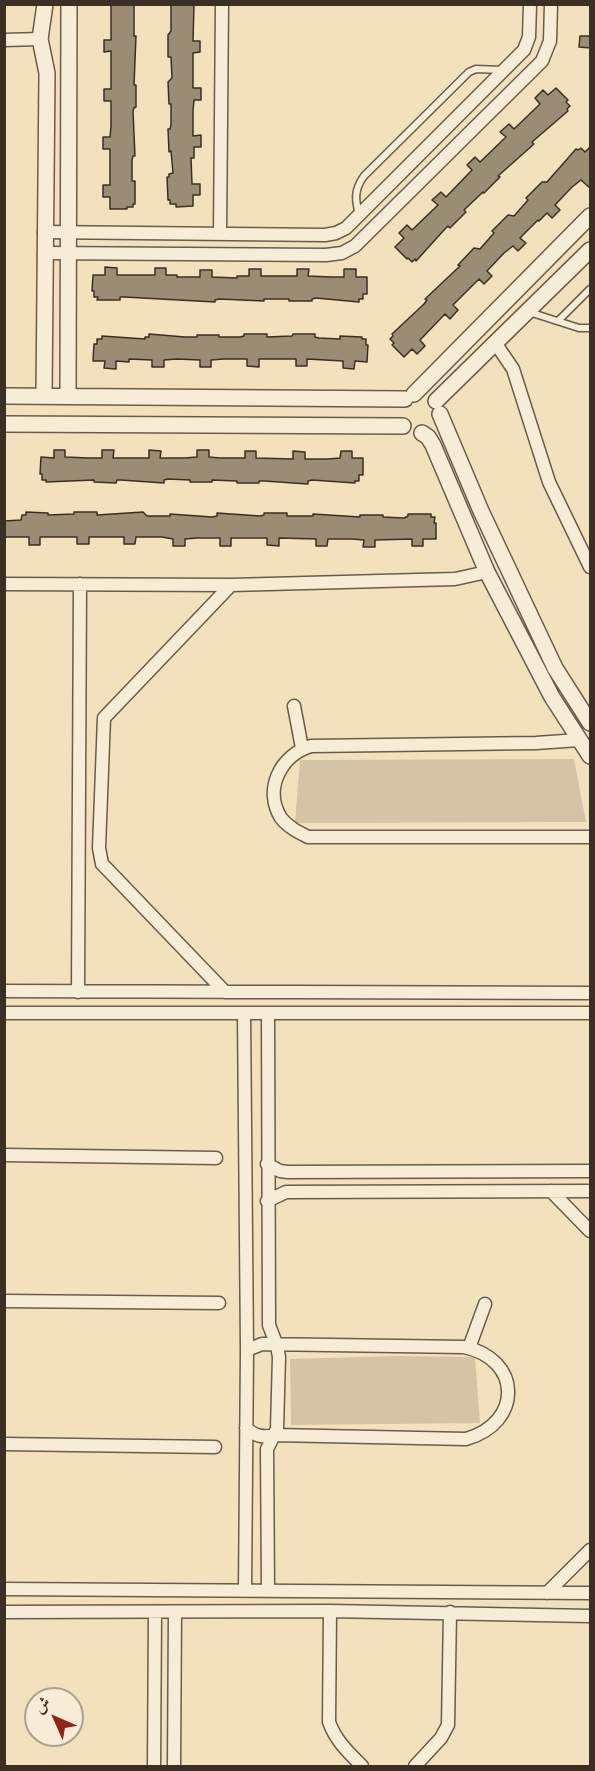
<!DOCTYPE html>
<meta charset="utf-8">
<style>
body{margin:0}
#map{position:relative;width:595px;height:1771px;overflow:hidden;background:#f3e1be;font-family:"Old Standard TT",Amiri,serif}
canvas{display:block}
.frame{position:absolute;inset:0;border:6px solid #3b2f23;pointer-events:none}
.north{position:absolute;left:24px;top:1687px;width:60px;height:60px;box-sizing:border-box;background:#f7ecd5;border:2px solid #aca08e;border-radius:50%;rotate:315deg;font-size:16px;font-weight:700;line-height:24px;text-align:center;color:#3b2f23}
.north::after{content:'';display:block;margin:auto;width:21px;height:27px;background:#8f2418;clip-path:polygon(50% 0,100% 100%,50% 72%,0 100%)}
</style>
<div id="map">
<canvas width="595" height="1771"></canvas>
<div class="frame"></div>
<div class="north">ش</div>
</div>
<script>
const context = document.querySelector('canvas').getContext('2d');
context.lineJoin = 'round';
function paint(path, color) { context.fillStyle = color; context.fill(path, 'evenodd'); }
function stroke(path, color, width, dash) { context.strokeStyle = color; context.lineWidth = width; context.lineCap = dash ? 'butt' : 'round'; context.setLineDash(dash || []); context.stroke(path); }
const green = new Path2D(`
 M 574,759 L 586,822 L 295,823 L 300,760 Z
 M 397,1356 L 475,1357 L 480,1423 L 291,1425 L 290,1359 Z`);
const building = new Path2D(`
 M 111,4 L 134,4 L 134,36 L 136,36 L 134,85 L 136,85 L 136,107 L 134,108 L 133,111 L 135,156 L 133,156 L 132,160 L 132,181 L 135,181 L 135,204 L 133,204 L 133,207 L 127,207 L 127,209 L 110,209 L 110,197 L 103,197 L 103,185 L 110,185 L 110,149 L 103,149 L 103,137 L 110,137 L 111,126 L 111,101 L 104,101 L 104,89 L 111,89 L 111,51 L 104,52 L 104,40 L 111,40 Z
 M 171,4 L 194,4 L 193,41 L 200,41 L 200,52 L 193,53 L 193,88 L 201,88 L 201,100 L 194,100 L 193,111 L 193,136 L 201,135 L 201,147 L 194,147 L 194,158 L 191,158 L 192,184 L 200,184 L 200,195 L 193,195 L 193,206 L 176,207 L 176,204 L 170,204 L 170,200 L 168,200 L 167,177 L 169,177 L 169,174 L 173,173 L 171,151 L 169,152 L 168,129 L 170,129 L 171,125 L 171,104 L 169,104 L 168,82 L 172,78 L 171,57 L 168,57 L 168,35 L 171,31 Z
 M 580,36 L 591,36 L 591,48 L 579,47 Z
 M 556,88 L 568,100 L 566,102 L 570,106 L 567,109 L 568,111 L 532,142 L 534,144 L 498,176 L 500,177 L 484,193 L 483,192 L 464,210 L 466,212 L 450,228 L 448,226 L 445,229 L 416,261 L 415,259 L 412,262 L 408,258 L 407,259 L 395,247 L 404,238 L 399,233 L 407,225 L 412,230 L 438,205 L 432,200 L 441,192 L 446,197 L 472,170 L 467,165 L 475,157 L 480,162 L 506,137 L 500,132 L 509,124 L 514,129 L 540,104 L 535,98 L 543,90 L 548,95 Z
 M 591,146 L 591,189 L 581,180 L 572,187 L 555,205 L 560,210 L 552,218 L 547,213 L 539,221 L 538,220 L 520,238 L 526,243 L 518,251 L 513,246 L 504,253 L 487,271 L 492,276 L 484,284 L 479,279 L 453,305 L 458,310 L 450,319 L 445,314 L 420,340 L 425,346 L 417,354 L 412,349 L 404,357 L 392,345 L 394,343 L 390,339 L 393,336 L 392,334 L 424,304 L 427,300 L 425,299 L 460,266 L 458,265 L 474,248 L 480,249 L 494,233 L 492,231 L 508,215 L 514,216 L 528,200 L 526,198 L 542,182 L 547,182 L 576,149 L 578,150 L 581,148 L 585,152 Z
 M 105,267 L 117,268 L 117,275 L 155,275 L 155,268 L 166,268 L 166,275 L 177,275 L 177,277 L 200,277 L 200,270 L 212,270 L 212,277 L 237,278 L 237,276 L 249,276 L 249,269 L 261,269 L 261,276 L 297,276 L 297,269 L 309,269 L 308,276 L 332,277 L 344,277 L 344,269 L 356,269 L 356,277 L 367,277 L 367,294 L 363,294 L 363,299 L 359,299 L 359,302 L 316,298 L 312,299 L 312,301 L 289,301 L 289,299 L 264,299 L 264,301 L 219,299 L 215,300 L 215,302 L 124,297 L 120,297 L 120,300 L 97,300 L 98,297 L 94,297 L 94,291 L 92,291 L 93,275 L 105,275 Z
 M 149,334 L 185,337 L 197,337 L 197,335 L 219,335 L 219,337 L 240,337 L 244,336 L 244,334 L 267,334 L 267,337 L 292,336 L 293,334 L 315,334 L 315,337 L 319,338 L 340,339 L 340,336 L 362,337 L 362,339 L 366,339 L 366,345 L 368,345 L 367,362 L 355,361 L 354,369 L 343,368 L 343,361 L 307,359 L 307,366 L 296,366 L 296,359 L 259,359 L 259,367 L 247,366 L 247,359 L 224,359 L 211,360 L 211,367 L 200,367 L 200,360 L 177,359 L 164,360 L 164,367 L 152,367 L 152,360 L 129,359 L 129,362 L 116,361 L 116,369 L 104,368 L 105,361 L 93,361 L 94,344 L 97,344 L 97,339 L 102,339 L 102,336 L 145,339 L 145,337 L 149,337 Z
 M 54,450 L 65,450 L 65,457 L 89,458 L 102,458 L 102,450 L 114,450 L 113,458 L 149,458 L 149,450 L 161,451 L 160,458 L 185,458 L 197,457 L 197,450 L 209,450 L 209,457 L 220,458 L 245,458 L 245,451 L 256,451 L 256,458 L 293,459 L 293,451 L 305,452 L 305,459 L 328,459 L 340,458 L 341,451 L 352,451 L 352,458 L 363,458 L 363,475 L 359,475 L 359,481 L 355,481 L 355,483 L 312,480 L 308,481 L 308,484 L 264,481 L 259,481 L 259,483 L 237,483 L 237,481 L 212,480 L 212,482 L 190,482 L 190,480 L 168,479 L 164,480 L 164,483 L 121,480 L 117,480 L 116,483 L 94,482 L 94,480 L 46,482 L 46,480 L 42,480 L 42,474 L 40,474 L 41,457 L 54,458 Z
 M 26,512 L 48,513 L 48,515 L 74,514 L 74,512 L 97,512 L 97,515 L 143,512 L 147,516 L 170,516 L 170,514 L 212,517 L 217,516 L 217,513 L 260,516 L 264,515 L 264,513 L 287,513 L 287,516 L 313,516 L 313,514 L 360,517 L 360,515 L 383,515 L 383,517 L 404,518 L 408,516 L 408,514 L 431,514 L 431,517 L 435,517 L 434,523 L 436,523 L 436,539 L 423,539 L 423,546 L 412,546 L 412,539 L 375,540 L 375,547 L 363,547 L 364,540 L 352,539 L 328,539 L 327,546 L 316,546 L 316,539 L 279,538 L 279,546 L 267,545 L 267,538 L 231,538 L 231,546 L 220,546 L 220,538 L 197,538 L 185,539 L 185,546 L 173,546 L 173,539 L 162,537 L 136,537 L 135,544 L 124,544 L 124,537 L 89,537 L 89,544 L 77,544 L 77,537 L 40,537 L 40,545 L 29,545 L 29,537 L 4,537 L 4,521 L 21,520 L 22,515 L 26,515 Z`);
const service = new Path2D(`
 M 359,215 C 355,199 354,190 364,176 L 469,72 L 476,69 L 502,70
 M 529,312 L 579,328 L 590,328
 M 558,321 L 590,289`);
const minor = new Path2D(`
 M 4,40 L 40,39
 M 44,232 L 325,235 L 336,233 L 346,228 L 524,50 L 529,37 L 530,4
 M 220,234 L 222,4
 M 44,253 L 326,255 L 342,253 L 355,246 L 542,61 L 550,41 L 551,4
 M 496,344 L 513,369 L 549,482 L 590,567
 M 4,584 L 231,585 L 455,579 L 487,572
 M 294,706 L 302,748
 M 579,740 L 536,743 L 311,746 C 281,755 263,789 281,818 C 288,827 298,832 308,837 L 590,837
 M 4,991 L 590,993
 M 78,992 L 80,584
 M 225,992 L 108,870 L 102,864 L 99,848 L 104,718 L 231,585
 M 4,1013 L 590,1013
 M 244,1013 L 247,1350 L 245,1590
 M 268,1013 L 269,1325 L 277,1346 L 279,1357 L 277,1429 L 267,1449 L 268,1590
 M 4,1155 L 216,1158
 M 267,1164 L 280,1171 L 288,1172 L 590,1171
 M 551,1191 L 590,1231
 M 267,1201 L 286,1192 L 590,1191
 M 4,1301 L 219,1303
 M 469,1348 L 485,1304
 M 246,1428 C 255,1436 263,1438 275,1435 L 466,1439 C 523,1423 522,1359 464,1347 L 262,1344 L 247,1350
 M 4,1444 L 215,1447
 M 4,1589 L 590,1593
 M 547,1593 L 590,1550
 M 330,1611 L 329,1722 C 336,1741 348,1752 362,1766
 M 4,1612 L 330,1611 L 590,1616
 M 154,1766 L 155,1612
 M 174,1766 L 175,1612
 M 415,1766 L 441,1738 L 448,1725 L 450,1612`);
const tertiary = new Path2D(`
 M 414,394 L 590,216
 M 44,395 L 47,73 L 40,39 L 45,4
 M 4,396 L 405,399
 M 68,396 L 69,4
 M 436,401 L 590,250
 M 440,414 L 481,511 L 555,668 L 590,723
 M 4,424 L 403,426
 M 422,433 L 428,437 L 433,445 L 487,572 L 552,697 L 590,756`);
paint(green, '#d4c3a4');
paint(building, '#9b8c74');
stroke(building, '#3b2f23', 1.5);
stroke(service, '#695c4a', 9);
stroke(minor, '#695c4a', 15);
stroke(tertiary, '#695c4a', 18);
stroke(service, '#f7ecd5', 6);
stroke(minor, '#f7ecd5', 12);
stroke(tertiary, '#f7ecd5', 15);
</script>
